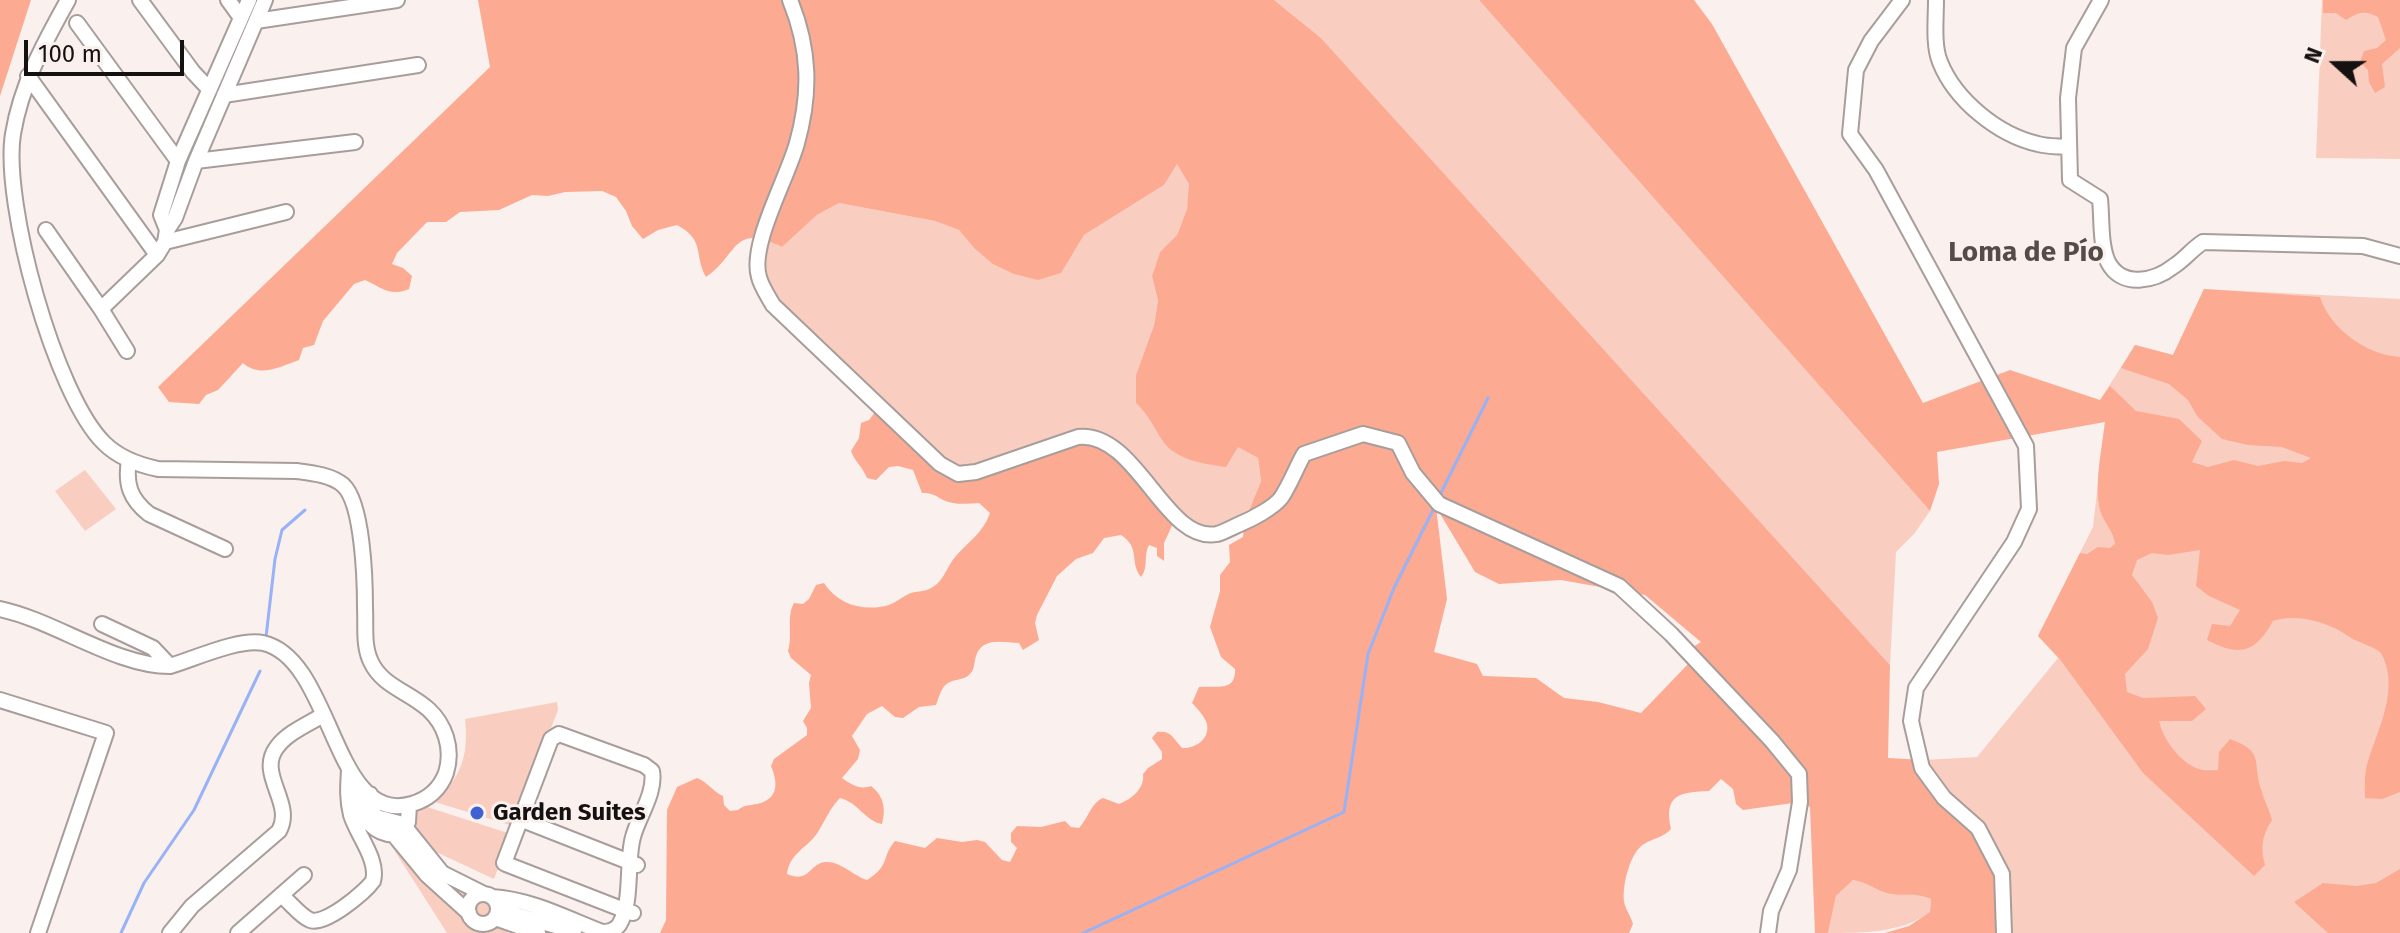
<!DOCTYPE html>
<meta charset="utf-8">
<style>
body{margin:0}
#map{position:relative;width:2400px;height:933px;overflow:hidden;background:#faf0ed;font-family:"Fira Sans",sans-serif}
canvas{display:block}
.north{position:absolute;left:2296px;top:24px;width:80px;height:80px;-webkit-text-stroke:6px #faf0ed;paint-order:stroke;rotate:291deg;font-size:22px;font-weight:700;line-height:32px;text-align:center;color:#141110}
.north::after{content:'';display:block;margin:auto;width:28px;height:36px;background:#141110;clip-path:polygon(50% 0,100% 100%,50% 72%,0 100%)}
.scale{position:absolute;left:24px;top:40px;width:160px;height:36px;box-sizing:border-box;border:4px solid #141110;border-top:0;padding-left:10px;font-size:24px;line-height:28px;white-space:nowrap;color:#141110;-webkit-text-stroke:6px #faf0ed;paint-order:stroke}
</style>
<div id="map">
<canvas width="2400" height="933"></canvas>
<div class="north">N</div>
<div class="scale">100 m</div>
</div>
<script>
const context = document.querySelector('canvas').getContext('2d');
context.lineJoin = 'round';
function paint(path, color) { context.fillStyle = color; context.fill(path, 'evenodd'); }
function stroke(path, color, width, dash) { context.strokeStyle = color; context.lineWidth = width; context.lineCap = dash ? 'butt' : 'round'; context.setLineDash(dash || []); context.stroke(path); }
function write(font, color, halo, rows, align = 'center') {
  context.font = font + ' "Fira Sans",sans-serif'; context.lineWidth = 6; context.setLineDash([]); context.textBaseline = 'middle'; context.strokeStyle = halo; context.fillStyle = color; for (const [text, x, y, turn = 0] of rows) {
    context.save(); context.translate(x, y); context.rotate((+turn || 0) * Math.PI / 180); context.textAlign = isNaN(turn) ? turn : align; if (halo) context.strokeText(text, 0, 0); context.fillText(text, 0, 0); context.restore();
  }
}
const green = new Path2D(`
 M 1274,0 L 1479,0 L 1930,511 L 1914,534 L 1896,552 L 1890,665 L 1321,38 Z
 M 2322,0 L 2400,0 L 2400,159 L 2316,158 Z
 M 1177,163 L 1190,184 L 1187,209 L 1177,235 L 1160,252 L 1152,276 L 1158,301 L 1154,325 L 1136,375 L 1136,403 L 1153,420 L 1163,442 L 1237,446 L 1258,458 L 1261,481 L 1244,523 L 1216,534 L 1175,519 L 958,474 L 773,305 L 758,276 L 762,237 L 782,247 L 817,215 L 839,203 L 935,221 L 959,230 L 974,248 L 1072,254 L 1084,235 L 1164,185 Z
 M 2204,289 L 2400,299 L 2400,933 L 2004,933 L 1944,798 L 1923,760 L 1977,757 L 2058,658 L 2038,636 L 2093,527 L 2105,421 L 2100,400 L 2135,345 L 2173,355 Z
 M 85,470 L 116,509 L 85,531 L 55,491 Z
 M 557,702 L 558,710 L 513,826 L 435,802 C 461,777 469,756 465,719 Z
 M 418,804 L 511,834 L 494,879 L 419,844 L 394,809 Z
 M 366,806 L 378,808 L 411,851 L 490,888 L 508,933 L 447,933 Z
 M 1853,880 C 1869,882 1883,892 1898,894 C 1911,895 1919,893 1931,899 L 1930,912 C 1902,933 1863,933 1828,933 L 1836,896 Z`);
const forest = new Path2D(`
 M 0,0 L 31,0 L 0,96 Z
 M 478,0 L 1274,0 L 1321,38 L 1890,665 L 1888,758 L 1923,760 L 1922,768 L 1978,828 L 2002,874 L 2004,933 L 1885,933 L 1909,926 L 1930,912 L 1931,899 C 1914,891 1900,898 1884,892 C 1873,888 1866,882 1853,880 L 1836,896 L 1828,933 L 1815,933 L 1810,807 L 1800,802 L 1743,810 L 1736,804 L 1733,789 L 1721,779 L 1709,791 C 1681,792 1663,794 1671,829 C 1663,838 1653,838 1644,844 C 1630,852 1622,886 1624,901 C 1625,909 1631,916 1633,924 L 1629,933 L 660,933 L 666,920 L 667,810 L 677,787 L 697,778 C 708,782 713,792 723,796 L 724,805 L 730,811 L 738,810 C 746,804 748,806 757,804 C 779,799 778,783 771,766 L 774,759 L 807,735 L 807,728 L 803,721 L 811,708 L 809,683 L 811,675 L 791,658 L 788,651 C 793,635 786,617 794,603 L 803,604 L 809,599 L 816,585 L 824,583 C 838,605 864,612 889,605 C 897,602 903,596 911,593 C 916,591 923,592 929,589 C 944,583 946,567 956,556 C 969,541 983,533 990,513 L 979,503 C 967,504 953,505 943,500 C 934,495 933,493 922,493 L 913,470 L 898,466 L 889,467 L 876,480 L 867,478 C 862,466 855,462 851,451 L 859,438 L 861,423 L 869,420 L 875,412 L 958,474 L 1078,437 L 1123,456 L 1175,519 L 1164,543 L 1164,561 L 1157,556 L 1157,548 L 1149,545 C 1143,556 1149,567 1141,577 C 1129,562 1141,548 1121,535 L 1104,538 L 1093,553 L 1076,559 L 1057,576 L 1037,615 L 1035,623 L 1039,640 L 1023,650 L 1019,643 C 1003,643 983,636 976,656 C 974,662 975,669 970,674 C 963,682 951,677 943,688 C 940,692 938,700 936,705 L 919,707 L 903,718 L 895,717 L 882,706 L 867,714 L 852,736 L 860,750 L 858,759 L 842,778 C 852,785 860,790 871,786 C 884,796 886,809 882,824 C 865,821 858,802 840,798 C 830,808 826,819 818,832 C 808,848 790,852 787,874 C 810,884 809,863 826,862 C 840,861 854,876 867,880 C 891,865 881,857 895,841 L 925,848 L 937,838 L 962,842 L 977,840 L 985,842 L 1002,860 L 1010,862 L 1017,848 L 1011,842 L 1011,833 L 1017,826 L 1041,827 L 1065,821 L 1071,827 L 1079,828 C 1089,817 1091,803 1103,798 L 1119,804 C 1132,799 1145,788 1143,774 L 1148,768 L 1162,759 L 1162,752 L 1152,738 L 1157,732 C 1171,730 1173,738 1182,748 C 1195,749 1210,739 1207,724 C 1205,717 1197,708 1192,703 L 1199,687 C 1215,685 1236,693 1235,669 L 1221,657 L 1210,627 L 1220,591 L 1220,575 L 1230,562 L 1229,545 L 1243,537 L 1244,523 L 1261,481 L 1258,458 L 1238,447 L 1226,467 C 1204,464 1175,460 1162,440 C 1152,424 1150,417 1136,403 L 1136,375 L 1154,325 L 1158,301 L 1152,276 L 1160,252 L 1177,235 L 1187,209 L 1189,184 L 1177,164 L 1164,185 L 1084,235 L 1061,273 L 1038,280 L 1014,274 L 993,264 L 974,248 L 959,230 L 935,221 L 839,203 L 817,215 L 782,247 C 732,222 739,254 706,277 C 693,253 706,241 677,225 L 658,230 L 643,239 L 632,226 L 626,211 L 616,197 L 602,191 L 565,192 L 548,196 L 532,195 L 499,210 L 460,212 L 446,222 L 427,222 L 397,253 L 392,264 L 403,268 L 412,276 L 409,289 C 389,297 383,288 365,280 L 354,284 L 323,321 L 314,345 L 303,348 L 299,360 C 279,367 260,378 243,363 L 218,390 L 206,395 L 199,404 L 169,402 L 158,387 L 490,67 ZM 1436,507 L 1475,572 L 1499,584 L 1561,580 L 1645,595 L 1701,642 L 1685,652 L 1689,663 L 1641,713 L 1598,702 L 1564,698 L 1536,678 L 1483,676 L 1477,664 L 1434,652 L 1447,599 Z
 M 1479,0 L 1694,0 L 1712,24 L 1923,403 L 2010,370 L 2100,400 L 2110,386 L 2136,411 L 2179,419 L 2202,441 L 2192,462 L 2208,467 L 2234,460 L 2258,466 L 2284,461 L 2302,463 L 2311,458 L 2282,447 L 2248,445 L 2222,439 L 2197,416 L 2188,400 L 2169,384 L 2121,368 L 2135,345 L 2173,355 L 2204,289 L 2320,297 C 2330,329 2367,355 2400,357 L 2400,792 L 2382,799 L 2365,798 C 2365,786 2364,774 2368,761 C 2379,727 2400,687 2381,653 C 2374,646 2358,643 2348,636 C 2329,622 2295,613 2273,621 C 2255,653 2240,657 2207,640 L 2212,624 L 2230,626 L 2240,610 L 2209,596 L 2196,586 L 2200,550 L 2168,555 L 2152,553 L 2137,560 L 2132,575 L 2152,602 L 2158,618 L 2148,649 L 2125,674 L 2127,692 L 2143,698 L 2195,696 L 2206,709 L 2192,721 L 2159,721 C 2163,739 2180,763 2199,769 C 2204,771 2212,770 2218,770 L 2219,752 L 2230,739 C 2265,752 2252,760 2261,789 C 2264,800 2269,809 2272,820 C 2262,836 2260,847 2265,865 L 2254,876 L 2143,773 L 2059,658 L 2038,636 L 2080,553 L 2087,554 L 2098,547 L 2110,548 L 2115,544 C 2114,531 2103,522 2100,510 C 2094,483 2102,449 2105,422 L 1937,452 L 1939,484 L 1930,511 Z
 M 2323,0 L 2400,0 L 2400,48 L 2382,64 L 2385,87 L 2375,93 L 2369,82 L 2368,70 L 2360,62 L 2364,51 L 2377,48 L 2386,40 L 2378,17 C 2365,10 2358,12 2346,20 L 2336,13 L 2323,13 Z
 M 2400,869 L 2400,933 L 2328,933 L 2294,902 L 2323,883 L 2357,886 L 2376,883 Z`);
const stream = new Path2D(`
 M 1440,495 L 1488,398
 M 266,637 L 275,559 L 282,530 L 305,510
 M 121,933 L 144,883 L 194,810 L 260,671
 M 1083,933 L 1344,812 L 1368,654 L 1394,588 L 1435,506`);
const minor = new Path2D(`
 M 140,0 L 193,72 L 209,89
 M 228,0 L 241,18
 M 790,0 C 810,49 811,93 797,143 C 788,177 749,245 759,277 C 761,286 768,296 773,305 L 940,464 L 958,474 L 976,472 L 1078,437 C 1137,431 1165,544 1217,534 C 1224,532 1233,527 1240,524 C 1252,519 1273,508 1281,498 C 1290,485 1296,468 1304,454 L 1363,434 L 1398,443 L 1413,473 L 1439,504 L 1619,586 L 1671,634 L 1772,741 L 1799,774 L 1800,802 L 1789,870 L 1771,911 L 1768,933
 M 1902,0 L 1871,41 L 1856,70 L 1850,134 L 1876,170 L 2026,446 L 2029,509 L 2014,542 L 1916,688 L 1911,721 L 1922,768 L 1944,798 L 1978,828 L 2002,874 L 2004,933
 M 1936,0 C 1936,19 1933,45 1940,62 C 1955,100 1998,135 2038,144 C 2048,147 2059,146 2069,147
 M 2101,0 L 2074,48 L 2068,98 L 2070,180 L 2100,199 C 2102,218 2100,245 2108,262 C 2122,289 2155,281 2174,266 C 2185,259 2192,249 2203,242 L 2363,246 L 2400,256
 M 256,21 L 397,0
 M 77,23 L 178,161
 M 28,76 L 157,255
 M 224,95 L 418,65
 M 196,161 L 355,142
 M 46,230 L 101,309 L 157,255 L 165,242 L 167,230 L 175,218 L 196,161 L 265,0
 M 167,230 L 161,215 L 178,161 L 249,0
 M 165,242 L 286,212
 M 101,309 L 127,351
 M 129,460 C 125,484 130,499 149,514 L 225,549
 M 0,609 C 56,621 115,666 170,666 C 194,659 239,638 263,643 C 334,659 332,827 412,804 C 429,799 440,789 446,773 C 450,760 450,750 446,737 C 432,693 387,696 371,662 C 363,646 366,626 365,608 C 365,581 363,503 343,485 C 331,475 312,473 297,471 L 158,469 C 139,465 119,458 104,443 C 55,395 2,202 13,134 C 21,85 44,43 68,0
 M 102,624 L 153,648 L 170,666
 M 0,700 L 106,733 L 38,933
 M 370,794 L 368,804 L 376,817 L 407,825
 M 355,795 C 359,817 376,838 400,834 L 408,822 L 409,805
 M 520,819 L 637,865
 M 405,827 L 442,873 L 484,894
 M 394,835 L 427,875 L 469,913
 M468 909a15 15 0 1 1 30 0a15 15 0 1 1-30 0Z
 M 281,895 C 290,902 300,916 310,920 C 325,926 365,892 373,881 C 379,860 357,835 351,815 C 347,799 348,786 349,770
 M 492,897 C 530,899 568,919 602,932 C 609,932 615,930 619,925 C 633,903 626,862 633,837 C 638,817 656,793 652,771 L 644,765 L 559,734 L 551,739 L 504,863 L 506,864 L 624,910 L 633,913
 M 498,910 L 574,931
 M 495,918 L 538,933
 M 170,933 L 192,906 L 279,831 C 295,803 256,774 277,747 C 287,733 308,724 323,715
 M 238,933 L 304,875`);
const markers = [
 [477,813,8,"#3e61d3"]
];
const poiNames = [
 ["Garden Suites",493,813]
];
const quarterNames = [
 ["Loma de Pío",2026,253]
];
paint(green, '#f9cec1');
paint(forest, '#fcaa92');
stroke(stream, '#97b2f6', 3);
stroke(minor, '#a79e9b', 18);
stroke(minor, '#fff', 14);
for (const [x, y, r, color] of markers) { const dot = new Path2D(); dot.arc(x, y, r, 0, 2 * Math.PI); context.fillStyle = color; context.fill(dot); stroke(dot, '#faf0ed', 3); }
write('bold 24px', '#141110', '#faf0ed', poiNames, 'left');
write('bold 28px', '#544c49', '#faf0ed', quarterNames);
</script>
